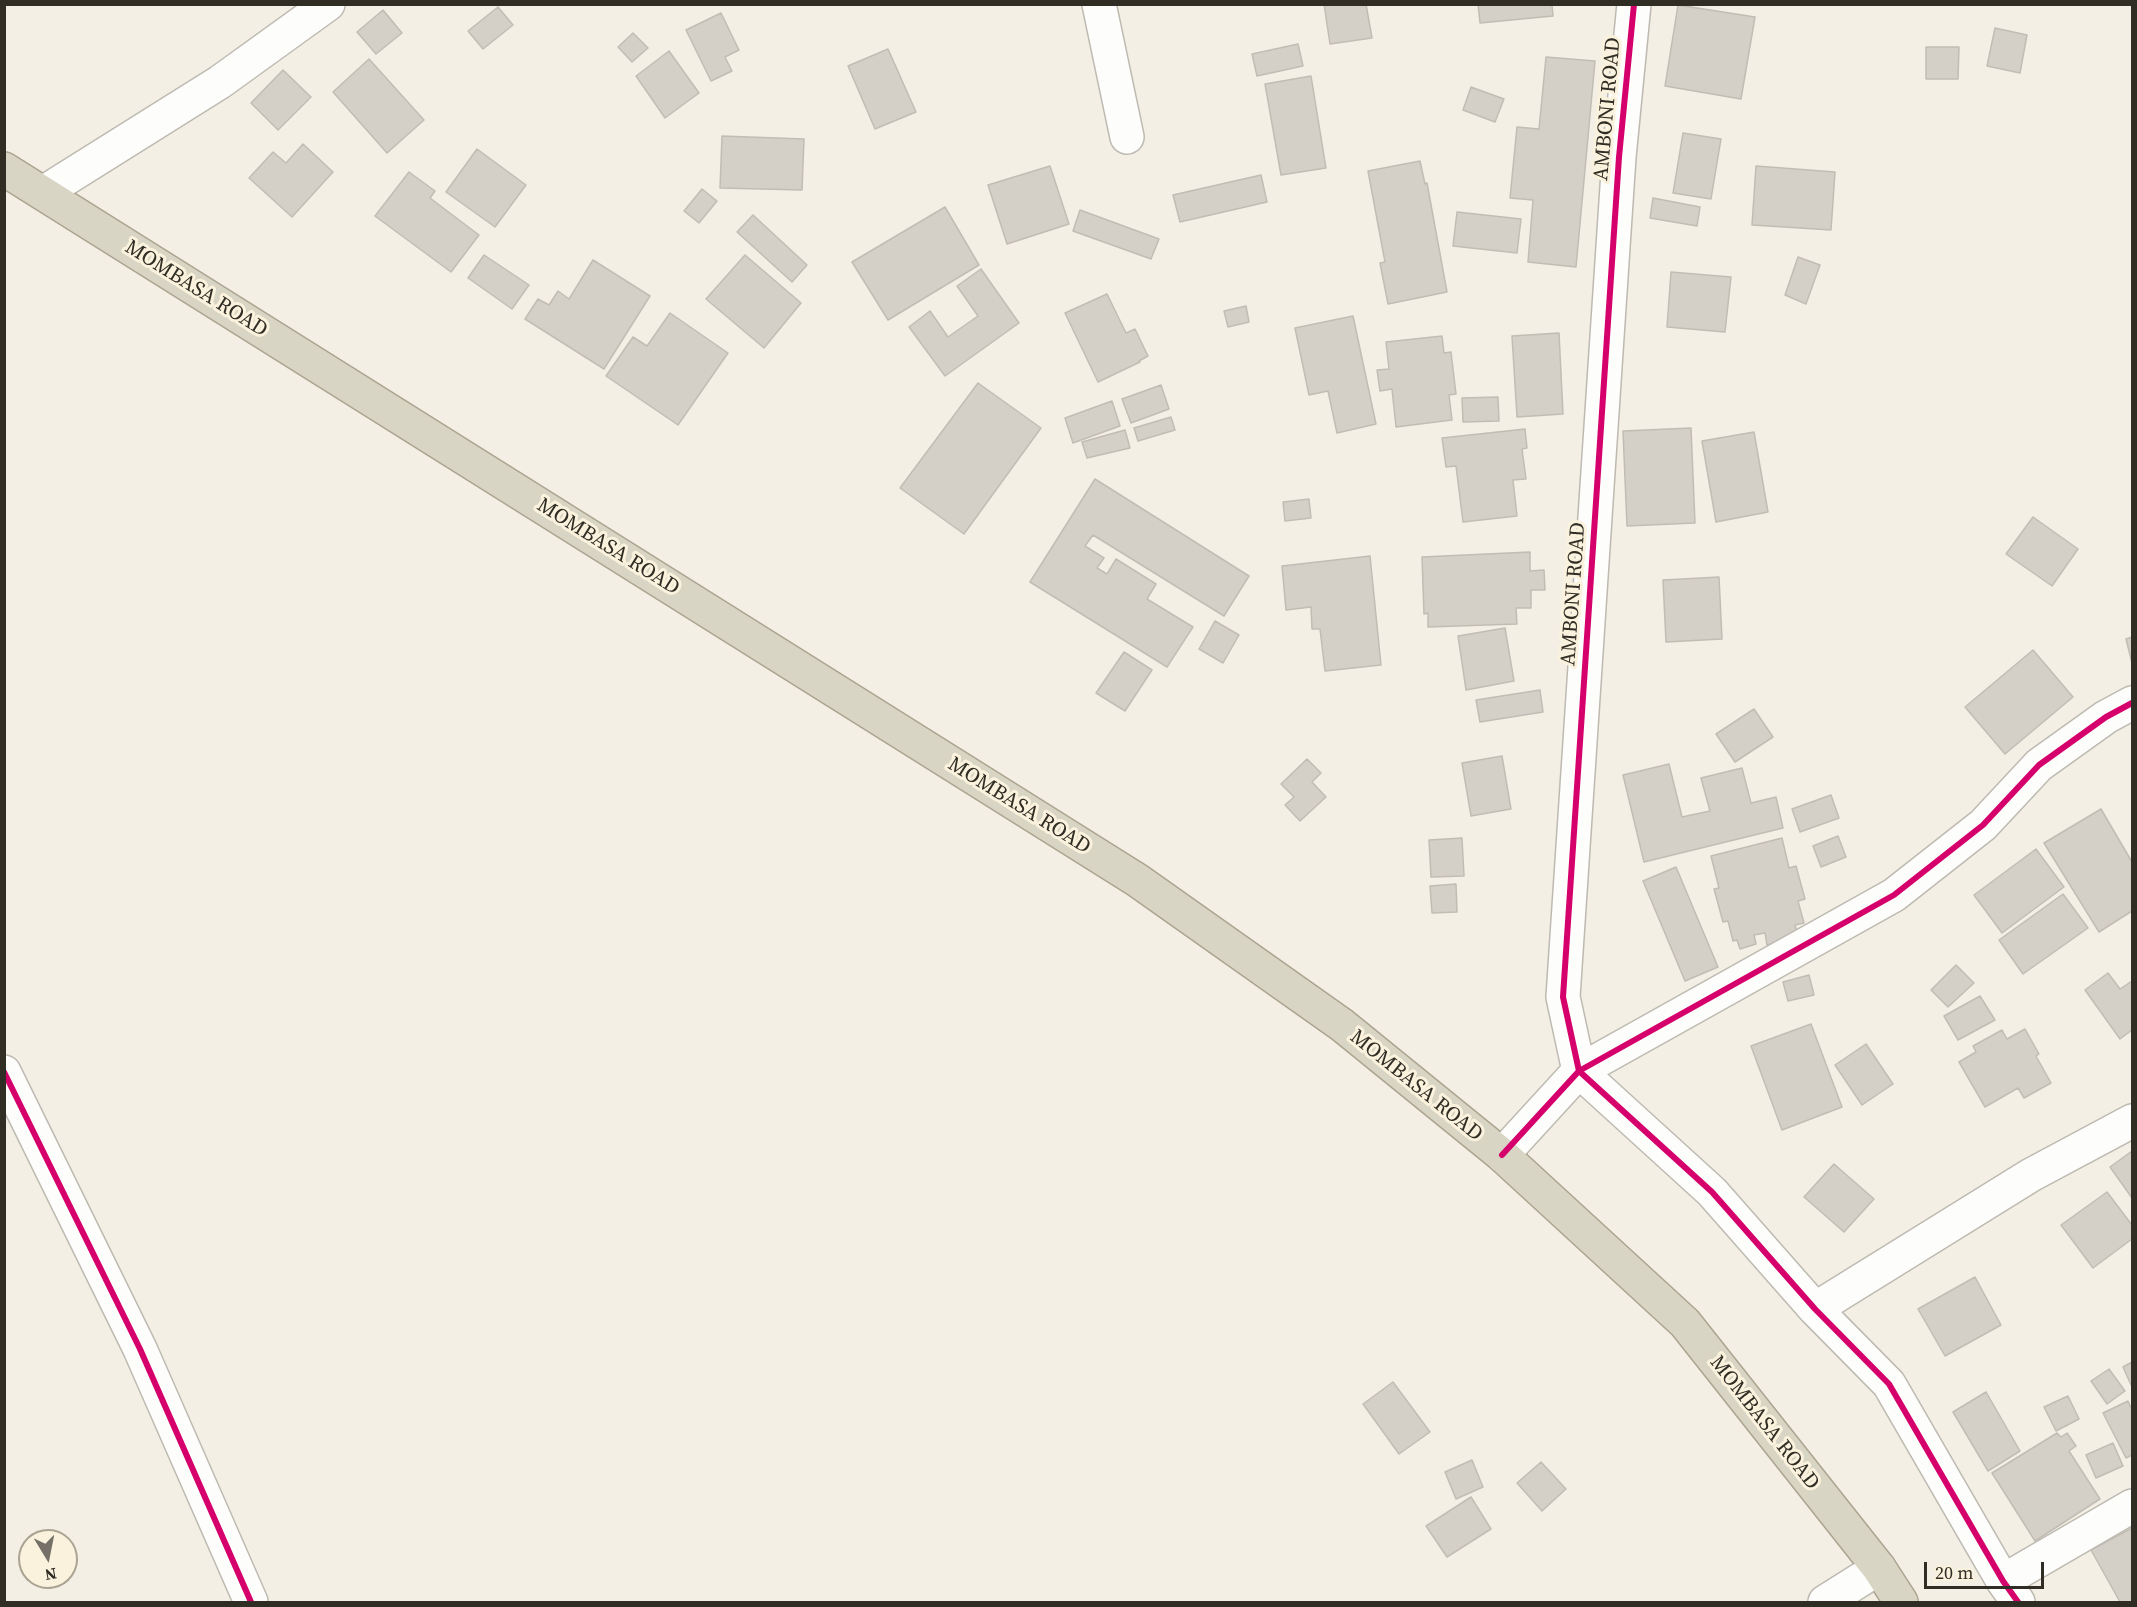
<!DOCTYPE html>
<style>
body{margin:0}
#map{position:relative;width:2137px;height:1607px;overflow:hidden;background:#f4efe4;font-family:"Source Serif 4",serif}
canvas{display:block}
.frame{position:absolute;inset:0;border:6px solid #302d25;pointer-events:none}
.north{position:absolute;left:18px;top:1529px;width:60px;height:60px;box-sizing:border-box;background:#fbf2dd;border:2px solid #aaa393;border-radius:50%;rotate:170deg;font-size:16px;font-weight:700;line-height:24px;text-align:center;color:#302d25}
.north::after{content:'';display:block;margin:auto;width:21px;height:27px;background:#757168;clip-path:polygon(50% 0,100% 100%,50% 72%,0 100%)}
.scale{position:absolute;left:1924px;top:1562px;width:120px;height:27px;box-sizing:border-box;border:3px solid #302d25;border-top:0;padding-left:8px;font-size:18px;line-height:21px;white-space:nowrap;color:#302d25;-webkit-text-stroke:4px #fbf2dd;paint-order:stroke}
</style>
<div id="map">
<canvas width="2137" height="1607"></canvas>
<div class="frame"></div>
<div class="north">N</div>
<div class="scale">20 m</div>
</div>
<script>
const context = document.querySelector('canvas').getContext('2d');
context.lineJoin = 'round';
function paint(path, color) { context.fillStyle = color; context.fill(path, 'evenodd'); }
function stroke(path, color, width, dash) { context.strokeStyle = color; context.lineWidth = width; context.lineCap = dash ? 'butt' : 'round'; context.setLineDash(dash || []); context.stroke(path); }
function write(font, color, halo, rows, align = 'center') {
  context.font = font + ' "Source Serif 4",serif'; context.lineWidth = 6; context.setLineDash([]); context.textBaseline = 'middle'; context.strokeStyle = halo; context.fillStyle = color; for (const [text, x, y, turn = 0] of rows) {
    context.save(); context.translate(x, y); context.rotate((+turn || 0) * Math.PI / 180); context.textAlign = isNaN(turn) ? turn : align; if (halo) context.strokeText(text, 0, 0); context.fillText(text, 0, 0); context.restore();
  }
}
const building = new Path2D(`
 M 1324,4 L 1366,4 L 1372,38 L 1330,44 Z
 M 1478,4 L 1552,4 L 1553,16 L 1480,23 Z
 M 1678,5 L 1755,17 L 1741,99 L 1665,86 Z
 M 498,7 L 513,25 L 483,49 L 468,31 Z
 M 383,10 L 402,33 L 376,54 L 357,32 Z
 M 721,13 L 739,50 L 725,57 L 732,71 L 711,81 L 686,30 Z
 M 1995,28 L 2027,35 L 2020,73 L 1987,66 Z
 M 633,33 L 648,48 L 632,62 L 618,47 Z
 M 1298,44 L 1303,66 L 1257,76 L 1252,54 Z
 M 1926,47 L 1959,47 L 1958,79 L 1926,79 Z
 M 888,49 L 916,112 L 875,129 L 848,66 Z
 M 669,51 L 699,93 L 665,118 L 636,76 Z
 M 1546,57 L 1595,61 L 1576,267 L 1528,262 L 1533,200 L 1510,198 L 1517,127 L 1539,129 Z
 M 369,59 L 424,120 L 387,153 L 333,92 Z
 M 283,70 L 311,97 L 278,130 L 251,103 Z
 M 1311,76 L 1326,168 L 1281,175 L 1265,84 Z
 M 1471,87 L 1504,99 L 1495,122 L 1463,110 Z
 M 1683,133 L 1721,139 L 1711,199 L 1673,193 Z
 M 722,136 L 804,139 L 802,190 L 720,188 Z
 M 303,144 L 333,172 L 292,217 L 249,178 L 273,152 L 286,163 Z
 M 477,149 L 526,185 L 495,227 L 446,192 Z
 M 1420,161 L 1425,184 L 1427,183 L 1447,292 L 1388,304 L 1380,263 L 1385,262 L 1368,171 Z
 M 1050,166 L 1069,224 L 1007,244 L 988,185 Z
 M 1756,166 L 1835,172 L 1831,230 L 1752,225 Z
 M 409,172 L 435,191 L 430,198 L 479,235 L 451,272 L 375,216 Z
 M 1261,175 L 1267,202 L 1180,222 L 1173,195 Z
 M 702,189 L 717,201 L 699,223 L 684,211 Z
 M 1653,198 L 1700,207 L 1697,226 L 1650,218 Z
 M 945,207 L 979,265 L 888,320 L 852,262 Z
 M 1080,210 L 1159,239 L 1151,259 L 1073,231 Z
 M 1457,212 L 1521,219 L 1517,253 L 1453,246 Z
 M 753,215 L 807,265 L 792,282 L 737,232 Z
 M 484,255 L 529,285 L 512,309 L 468,278 Z
 M 745,255 L 801,303 L 764,348 L 706,299 Z
 M 1798,257 L 1820,265 L 1806,304 L 1785,295 Z
 M 593,260 L 650,296 L 604,369 L 525,319 L 538,299 L 549,305 L 558,291 L 569,299 Z
 M 981,269 L 1019,323 L 945,376 L 909,327 L 930,311 L 948,337 L 978,316 L 957,286 Z
 M 1671,272 L 1731,277 L 1725,332 L 1667,327 Z
 M 1107,294 L 1126,333 L 1135,329 L 1148,356 L 1139,361 L 1140,362 L 1098,382 L 1065,313 Z
 M 1246,306 L 1249,322 L 1228,327 L 1224,311 Z
 M 670,313 L 728,353 L 678,425 L 606,376 L 633,337 L 647,346 Z
 M 1353,316 L 1376,424 L 1337,433 L 1328,391 L 1309,395 L 1295,328 Z
 M 1559,333 L 1563,414 L 1517,417 L 1512,336 Z
 M 1442,336 L 1444,353 L 1451,352 L 1456,394 L 1449,395 L 1452,420 L 1396,427 L 1392,389 L 1380,391 L 1377,370 L 1389,369 L 1386,342 Z
 M 978,383 L 1041,428 L 964,534 L 900,488 Z
 M 1161,385 L 1169,409 L 1131,423 L 1122,399 Z
 M 1498,397 L 1499,421 L 1463,422 L 1462,398 Z
 M 1112,401 L 1120,426 L 1073,443 L 1065,418 Z
 M 1171,417 L 1175,430 L 1138,441 L 1134,428 Z
 M 1691,428 L 1695,523 L 1627,526 L 1623,431 Z
 M 1525,429 L 1527,448 L 1522,449 L 1526,479 L 1513,480 L 1517,516 L 1463,522 L 1456,466 L 1446,467 L 1442,438 Z
 M 1125,430 L 1130,448 L 1087,458 L 1082,442 Z
 M 1754,432 L 1768,512 L 1716,522 L 1702,441 Z
 M 1095,479 L 1249,576 L 1224,616 L 1093,535 L 1085,546 L 1104,558 L 1097,568 L 1107,574 L 1116,559 L 1156,584 L 1147,599 L 1193,627 L 1167,667 L 1030,582 Z
 M 1309,499 L 1311,518 L 1285,521 L 1283,502 Z
 M 2033,517 L 2078,549 L 2052,586 L 2006,554 Z
 M 1530,552 L 1530,571 L 1544,570 L 1545,590 L 1531,590 L 1531,608 L 1516,608 L 1517,624 L 1428,627 L 1428,613 L 1424,614 L 1422,557 Z
 M 1370,556 L 1381,665 L 1325,671 L 1320,629 L 1312,629 L 1311,607 L 1286,610 L 1282,566 Z
 M 1719,577 L 1722,639 L 1666,642 L 1663,580 Z
 M 1215,621 L 1239,635 L 1223,663 L 1199,649 Z
 M 1505,628 L 1514,681 L 1466,690 L 1458,636 Z
 M 2132,637 L 2132,663 L 2126,639 Z
 M 2033,650 L 2073,697 L 2005,754 L 1965,707 Z
 M 1124,652 L 1152,670 L 1125,711 L 1096,693 Z
 M 1540,690 L 1543,712 L 1480,722 L 1476,700 Z
 M 1754,709 L 1773,737 L 1735,762 L 1716,734 Z
 M 1502,756 L 1511,809 L 1471,816 L 1462,763 Z
 M 1307,759 L 1321,773 L 1312,782 L 1326,797 L 1300,821 L 1285,805 L 1294,797 L 1281,784 Z
 M 1669,764 L 1682,817 L 1710,811 L 1701,778 L 1742,768 L 1751,803 L 1776,797 L 1783,828 L 1644,862 L 1623,775 Z
 M 1831,795 L 1839,818 L 1800,832 L 1792,809 Z
 M 2101,809 L 2132,862 L 2132,911 L 2099,932 L 2044,843 Z
 M 1838,836 L 1846,857 L 1821,867 L 1813,846 Z
 M 1462,838 L 1464,876 L 1431,877 L 1429,840 Z
 M 1782,838 L 1789,868 L 1796,866 L 1805,899 L 1798,901 L 1804,923 L 1795,925 L 1798,937 L 1767,945 L 1765,933 L 1754,935 L 1756,944 L 1740,949 L 1737,940 L 1733,941 L 1728,921 L 1723,922 L 1714,889 L 1719,888 L 1711,856 Z
 M 2036,849 L 2064,887 L 2002,933 L 1974,895 Z
 M 1676,867 L 1718,967 L 1685,981 L 1643,881 Z
 M 1456,884 L 1457,912 L 1432,913 L 1430,886 Z
 M 2063,894 L 2088,928 L 2023,974 L 1999,940 Z
 M 1956,965 L 1974,983 L 1948,1007 L 1931,990 Z
 M 2108,973 L 2120,989 L 2132,981 L 2132,1030 L 2120,1039 L 2085,990 Z
 M 1809,975 L 1814,995 L 1788,1001 L 1783,982 Z
 M 1980,996 L 1995,1020 L 1958,1040 L 1944,1016 Z
 M 1811,1024 L 1842,1107 L 1782,1130 L 1751,1046 Z
 M 2025,1029 L 2039,1054 L 2036,1056 L 2051,1083 L 2024,1098 L 2018,1088 L 1985,1107 L 1959,1062 L 1976,1052 L 1973,1046 L 2002,1030 L 2007,1039 Z
 M 1866,1044 L 1893,1084 L 1862,1105 L 1835,1065 Z
 M 2132,1151 L 2132,1198 L 2110,1167 Z
 M 1834,1164 L 1874,1199 L 1844,1232 L 1804,1197 Z
 M 2107,1192 L 2132,1225 L 2132,1239 L 2093,1268 L 2061,1225 Z
 M 1975,1277 L 2001,1325 L 1945,1356 L 1918,1309 Z
 M 2132,1362 L 2132,1387 L 2123,1367 Z
 M 2109,1369 L 2125,1391 L 2107,1404 L 2091,1381 Z
 M 1393,1382 L 1430,1432 L 1399,1454 L 1363,1404 Z
 M 1986,1392 L 2020,1451 L 1988,1471 L 1953,1412 Z
 M 2068,1396 L 2079,1419 L 2056,1431 L 2044,1407 Z
 M 2128,1401 L 2132,1410 L 2132,1455 L 2126,1458 L 2103,1413 Z
 M 2057,1433 L 2061,1437 L 2067,1433 L 2076,1446 L 2069,1451 L 2100,1499 L 2035,1541 L 1992,1473 Z
 M 2113,1443 L 2123,1466 L 2096,1478 L 2086,1455 Z
 M 1472,1460 L 1483,1487 L 1456,1499 L 1445,1472 Z
 M 1541,1462 L 1566,1489 L 1542,1511 L 1517,1483 Z
 M 1471,1497 L 1491,1529 L 1447,1557 L 1426,1526 Z
 M 2132,1528 L 2132,1602 L 2120,1602 L 2091,1550 Z`);
const street = new Path2D(`
 M 1099,4 L 1127,137
 M 43,193 L 220,82 L 328,4
 M 4,1072 L 140,1349 L 251,1602
 M 1502,1155 L 1579,1071 L 1563,997 L 1619,157 L 1634,4
 M 1815,1309 L 2031,1175 L 2132,1121
 M 2003,1581 L 2132,1506
 M 1825,1602 L 1879,1568
 M 2018,1602 L 2003,1581 L 1889,1384 L 1815,1309 L 1712,1192 L 1579,1071 L 1894,895 L 1983,825 L 2039,765 L 2106,717 L 2132,703`);
const highway = new Path2D(`
 M 4,169 L 1137,880 L 1342,1025 L 1502,1155 L 1685,1323 L 1879,1568 L 1901,1602`);
const cycleway = new Path2D(`
 M 4,1072 L 140,1349 L 251,1602
 M 1502,1155 L 1579,1071 L 1563,997 L 1619,157 L 1634,4
 M 2018,1602 L 2003,1581 L 1889,1384 L 1815,1309 L 1712,1192 L 1579,1071 L 1894,895 L 1983,825 L 2039,765 L 2106,717 L 2132,703`);
const streetNames = [
 ["AMBONI ROAD",1608,109,-85],
 ["MOMBASA ROAD",196,289,32],
 ["MOMBASA ROAD",608,547,32],
 ["AMBONI ROAD",1574,594,-86],
 ["MOMBASA ROAD",1019,806,32],
 ["MOMBASA ROAD",1416,1086,39],
 ["MOMBASA ROAD",1764,1423,52]
];
paint(building, '#d4cfc7');
stroke(building, '#c1bdb5', 1.5);
stroke(street, '#bebab2', 36);
stroke(highway, '#aaa590', 36);
stroke(street, '#fdfdfb', 33);
stroke(highway, '#d8d5c5', 33);
stroke(cycleway, '#d6006c', 6);
write('21px', '#302d25', '#fbf2dd', streetNames);
</script>
